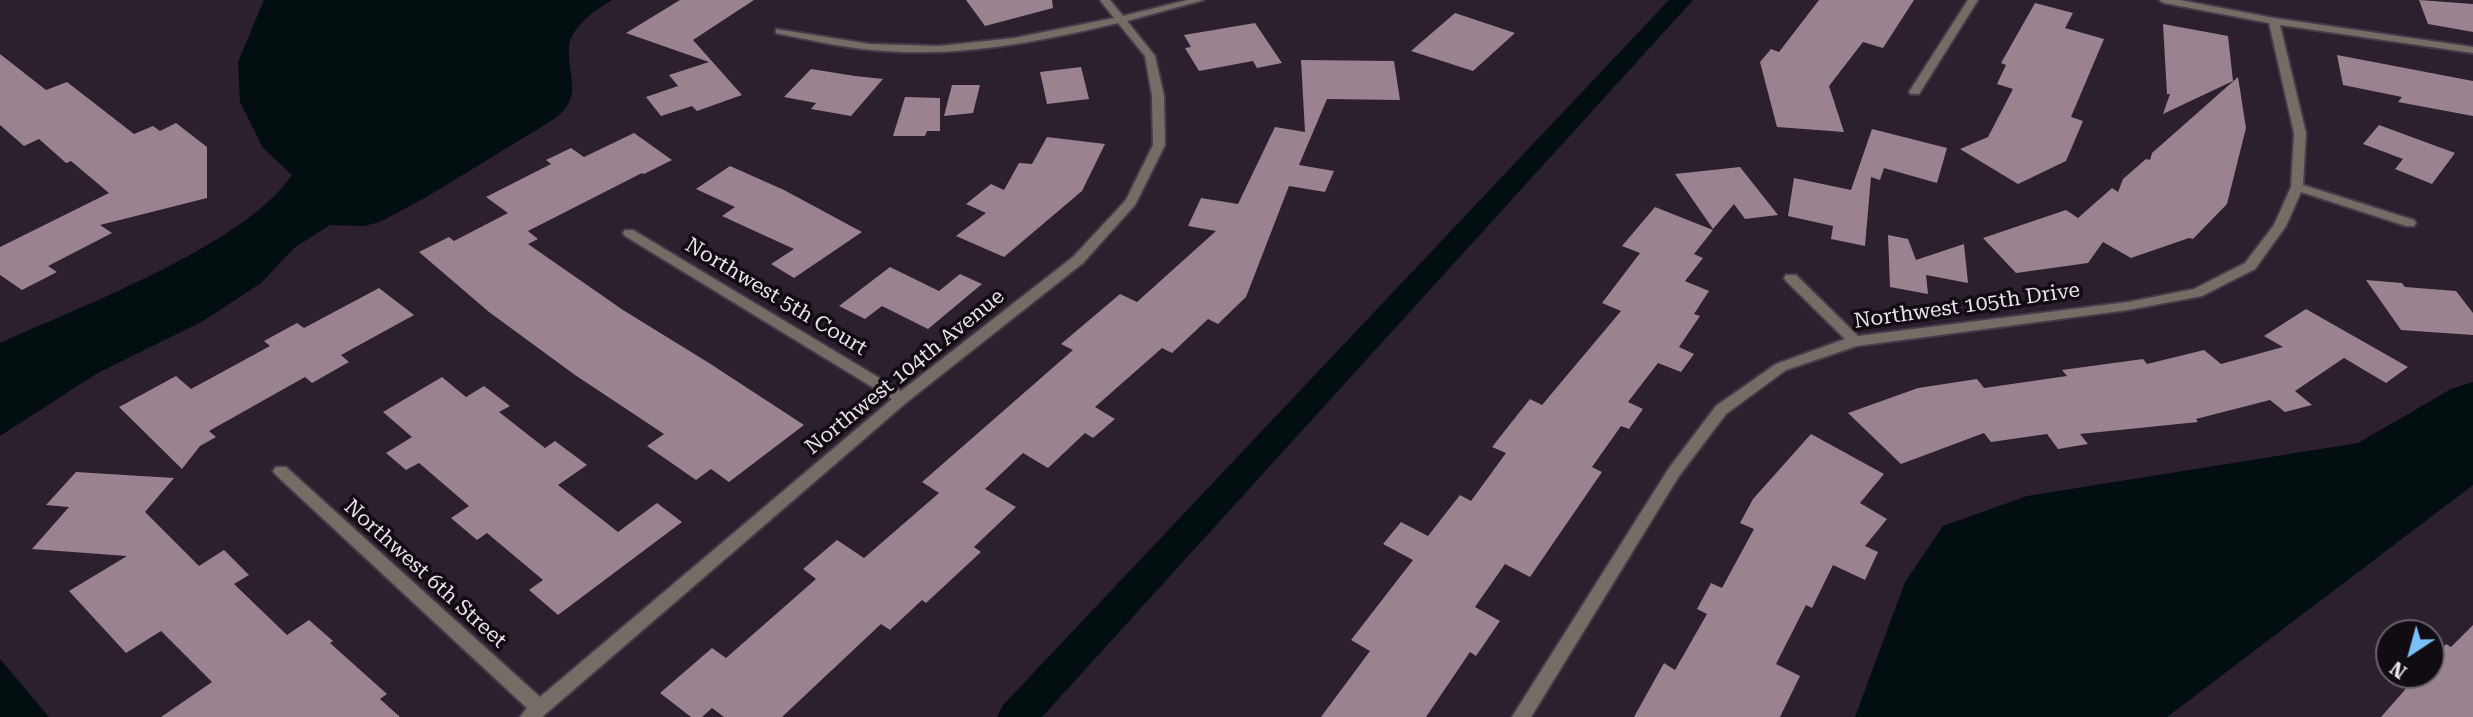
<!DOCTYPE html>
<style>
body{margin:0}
#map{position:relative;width:2473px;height:717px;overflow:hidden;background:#2c1f2e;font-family:"Roboto Serif",serif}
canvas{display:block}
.north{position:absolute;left:2375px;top:619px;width:70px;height:70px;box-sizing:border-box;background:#110b12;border:2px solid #676169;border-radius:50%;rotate:216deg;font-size:19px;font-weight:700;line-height:28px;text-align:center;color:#e9e1eb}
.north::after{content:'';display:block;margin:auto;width:24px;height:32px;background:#79bff8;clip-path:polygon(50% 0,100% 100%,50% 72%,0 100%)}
</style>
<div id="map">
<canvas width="2473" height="717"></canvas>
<div class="north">N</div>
</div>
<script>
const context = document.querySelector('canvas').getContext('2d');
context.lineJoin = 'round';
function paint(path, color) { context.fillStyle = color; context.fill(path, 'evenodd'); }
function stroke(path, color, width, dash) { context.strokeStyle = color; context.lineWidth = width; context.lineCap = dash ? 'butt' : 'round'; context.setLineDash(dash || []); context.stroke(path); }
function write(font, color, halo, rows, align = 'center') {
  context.font = font + ' "Roboto Serif",serif'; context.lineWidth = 7; context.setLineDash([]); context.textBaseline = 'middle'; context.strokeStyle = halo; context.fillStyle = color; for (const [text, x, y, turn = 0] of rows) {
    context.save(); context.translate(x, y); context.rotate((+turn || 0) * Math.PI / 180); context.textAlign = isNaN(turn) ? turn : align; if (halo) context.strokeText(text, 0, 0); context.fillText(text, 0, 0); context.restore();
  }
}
const water = new Path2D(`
 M 264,0 L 612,0 C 596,9 570,28 569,47 C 567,78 584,94 556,118 L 428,196 L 380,222 L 364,226 L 330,225 L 294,248 L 261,283 L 203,321 L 96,374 L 0,436 L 0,343 C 79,307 245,245 292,175 L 263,148 L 240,102 L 238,62 Z
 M 2473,382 L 2473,485 L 2167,717 L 1855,717 L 1905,582 L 1943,526 L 2027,496 L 2358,443 L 2451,389 Z
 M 0,659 L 49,717 L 0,717 Z`);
const canal = new Path2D(`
 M 1669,0 L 1693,0 L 1042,717 L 997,717 L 1003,705 Z`);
const building = new Path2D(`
 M 680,0 L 754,0 L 693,40 L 742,95 L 697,111 L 692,106 L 661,116 L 646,97 L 678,86 L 669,75 L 709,62 L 626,33 Z
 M 966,0 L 1052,0 L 1053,8 L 985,26 Z
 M 1819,0 L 1914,0 L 1883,48 L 1863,42 L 1829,86 L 1844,132 L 1777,127 L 1760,62 L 1771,49 L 1779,52 Z
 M 2419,0 L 2473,4 L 2473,32 L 2428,24 Z
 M 2035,3 L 2073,13 L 2065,28 L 2104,39 L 2071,117 L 2083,121 L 2066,161 L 2018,184 L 1960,149 L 1988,137 L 2013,89 L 1997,84 L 2006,65 L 2001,63 Z
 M 1455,13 L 1515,33 L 1473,71 L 1411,51 Z
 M 1255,23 L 1282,63 L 1257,68 L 1253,61 L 1199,71 L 1185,48 L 1191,47 L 1184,35 Z
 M 2163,24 L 2228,36 L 2233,81 L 2163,114 L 2170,94 L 2167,94 Z
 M 0,54 L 46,90 L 67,82 L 134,134 L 153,126 L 160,131 L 176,123 L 207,147 L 207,198 L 100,225 L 112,233 L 48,266 L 57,272 L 22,290 L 0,275 L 0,247 L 109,193 L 71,161 L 66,163 L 39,139 L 24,146 L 0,125 Z
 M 2337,55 L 2473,81 L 2473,116 L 2398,102 L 2402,97 L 2343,85 Z
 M 1301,60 L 1394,61 L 1400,100 L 1327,99 L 1299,165 L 1334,171 L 1325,192 L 1289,186 L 1246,297 L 1218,324 L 1208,319 L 1172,353 L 1162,348 L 1095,407 L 1115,419 L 1093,438 L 1085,433 L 1048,468 L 1023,453 L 985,489 L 1016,507 L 974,547 L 981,552 L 926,603 L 922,600 L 890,630 L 881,624 L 782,717 L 724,717 L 712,708 L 702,717 L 691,717 L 660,693 L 712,648 L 726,658 L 816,579 L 803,569 L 837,540 L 864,558 L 939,493 L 922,482 L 1073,350 L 1061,344 L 1120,294 L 1137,302 L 1216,231 L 1188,226 L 1201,198 L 1238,204 L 1275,127 L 1305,132 Z
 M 1081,67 L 1089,99 L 1047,104 L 1040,72 Z
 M 811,69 L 855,76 L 883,79 L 851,116 L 811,109 L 816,103 L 784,97 Z
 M 2238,77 L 2246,128 L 2227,204 L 2193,239 L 2189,238 L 2131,258 L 2103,242 L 2088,263 L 2016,273 L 1983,238 L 2066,210 L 2078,218 L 2112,188 L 2118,192 L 2123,179 L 2146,159 L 2150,160 L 2152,153 Z
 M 952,85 L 980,85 L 973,113 L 944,116 Z
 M 905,97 L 940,98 L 940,131 L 927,131 L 925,136 L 893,136 Z
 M 2379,125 L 2455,153 L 2432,184 L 2395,169 L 2403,159 L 2363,144 Z
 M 1872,129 L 1947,148 L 1937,183 L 1884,168 L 1880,180 L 1871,177 L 1865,246 L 1831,239 L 1833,226 L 1788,216 L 1794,178 L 1851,190 Z
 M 634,133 L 672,160 L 644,174 L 642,173 L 528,231 L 538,239 L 528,244 L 623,310 L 709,363 L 804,425 L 729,482 L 711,469 L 696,480 L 647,446 L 664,434 L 575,375 L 489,312 L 419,252 L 449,237 L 454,241 L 508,213 L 486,197 L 551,164 L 546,160 L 571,148 L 584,157 Z
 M 1047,137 L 1105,144 L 1082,191 L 1004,257 L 956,236 L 986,213 L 966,204 L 991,184 L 1004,190 L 1019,163 L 1032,164 Z
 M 730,166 L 784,190 L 862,232 L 794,278 L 771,264 L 794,249 L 722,216 L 735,207 L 696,189 Z
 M 1740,167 L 1778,215 L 1745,219 L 1734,204 L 1713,229 L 1675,174 Z
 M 1655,207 L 1713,230 L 1694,254 L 1703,258 L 1685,281 L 1709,291 L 1694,314 L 1700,316 L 1679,347 L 1694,354 L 1681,372 L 1658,363 L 1628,402 L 1643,409 L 1629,429 L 1621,426 L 1592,467 L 1602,472 L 1530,577 L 1505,564 L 1475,607 L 1500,621 L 1476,656 L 1470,652 L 1426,717 L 1321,717 L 1370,651 L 1351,640 L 1413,560 L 1383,544 L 1401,522 L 1428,536 L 1460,495 L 1471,501 L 1506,453 L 1492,447 L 1507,428 L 1530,399 L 1542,405 L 1621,311 L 1602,303 L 1640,253 L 1622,246 Z
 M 1888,235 L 1908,239 L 1916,260 L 1964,244 L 1968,283 L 1926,275 L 1928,294 L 1890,287 Z
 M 890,267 L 939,291 L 960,274 L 982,284 L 928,329 L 882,306 L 865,319 L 839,306 Z
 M 2366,280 L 2402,283 L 2405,287 L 2456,291 L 2473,313 L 2473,335 L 2401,330 Z
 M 379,288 L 414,315 L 341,355 L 349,362 L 312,383 L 305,377 L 209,431 L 216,437 L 200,446 L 182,469 L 119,407 L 176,376 L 191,389 L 270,346 L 264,341 L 297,323 L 304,328 Z
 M 2306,309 L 2408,367 L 2386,383 L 2344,358 L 2295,391 L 2312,405 L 2285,412 L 2270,400 L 2196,419 L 2198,422 L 2080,434 L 2088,444 L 2058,449 L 2047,434 L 1991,442 L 1984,433 L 1901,464 L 1848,413 L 1918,388 L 1977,379 L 1984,388 L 2067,376 L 2062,370 L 2143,359 L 2147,364 L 2204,350 L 2221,364 L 2283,347 L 2264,336 Z
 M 442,377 L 466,397 L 484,386 L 510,406 L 499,412 L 545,448 L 555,441 L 587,465 L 558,485 L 618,532 L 657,503 L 682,522 L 558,615 L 529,590 L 543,580 L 487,533 L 477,540 L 451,518 L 469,506 L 419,463 L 406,470 L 386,453 L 412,437 L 383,412 Z
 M 1811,434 L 1884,474 L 1860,503 L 1887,519 L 1865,546 L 1878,552 L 1865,580 L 1833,565 L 1812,608 L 1806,605 L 1776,664 L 1800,676 L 1780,717 L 1634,717 L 1664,663 L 1675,670 L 1707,614 L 1697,609 L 1711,583 L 1722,588 L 1754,529 L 1740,523 L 1753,499 Z
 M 76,472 L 174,478 L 145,512 L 199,566 L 224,550 L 249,575 L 234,584 L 287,635 L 309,620 L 333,641 L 330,643 L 387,694 L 380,699 L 400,717 L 161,717 L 212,682 L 161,631 L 126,653 L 69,591 L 127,556 L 32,549 L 69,507 L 46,505 Z
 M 2473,625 L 2473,717 L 2381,717 L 2418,675 L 2431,675 L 2431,661 L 2446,644 L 2451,647 Z`);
const street = new Path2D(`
 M 1100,0 L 1110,0 L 1123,16 L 1187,0 L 1204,0 L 1127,21 L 1155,56 L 1164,96 L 1165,145 L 1135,205 L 1083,263 L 907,402 L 542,717 L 520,717 L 527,708 L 276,475 L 273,471 L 276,467 L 286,467 L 540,697 L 892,399 L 625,236 L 623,233 L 625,230 L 633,230 L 901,391 L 1073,257 L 1126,200 L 1153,145 L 1152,96 L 1145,56 L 1118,23 C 1042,41 964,57 885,51 C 850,49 815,41 780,34 L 776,33 L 776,29 L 870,44 L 939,46 L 1014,38 L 1114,18 Z
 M 1968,0 L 1978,0 L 1919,94 L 1911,94 L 1909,92 Z
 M 2159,0 L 2180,0 L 2274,18 L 2473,47 L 2473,53 L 2280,25 L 2306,133 L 2303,185 L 2414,220 L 2416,223 L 2414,226 L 2406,226 L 2301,192 L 2286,226 L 2255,269 L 2202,296 L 2128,310 L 1857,346 L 1786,370 L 1726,414 L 1679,476 L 1531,717 L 1512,717 L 1669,468 L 1716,406 L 1776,364 L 1845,339 L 1786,281 L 1784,278 L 1786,275 L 1796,275 L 1858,336 L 2128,302 L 2194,289 L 2245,263 L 2274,225 L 2291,187 L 2294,133 L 2269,23 L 2164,3 Z`);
const streetNames = [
 ["Northwest 5th Court",776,297,31],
 ["Northwest 105th Drive",1967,306,-8],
 ["Northwest 104th Avenue",905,372,-39],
 ["Northwest 6th Street",425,574,42]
];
paint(water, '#020e0f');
paint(canal, '#020e0f');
paint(building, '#9a838e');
stroke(street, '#463a48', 4);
paint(street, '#766c66');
write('21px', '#e9e1eb', '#110b12', streetNames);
</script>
